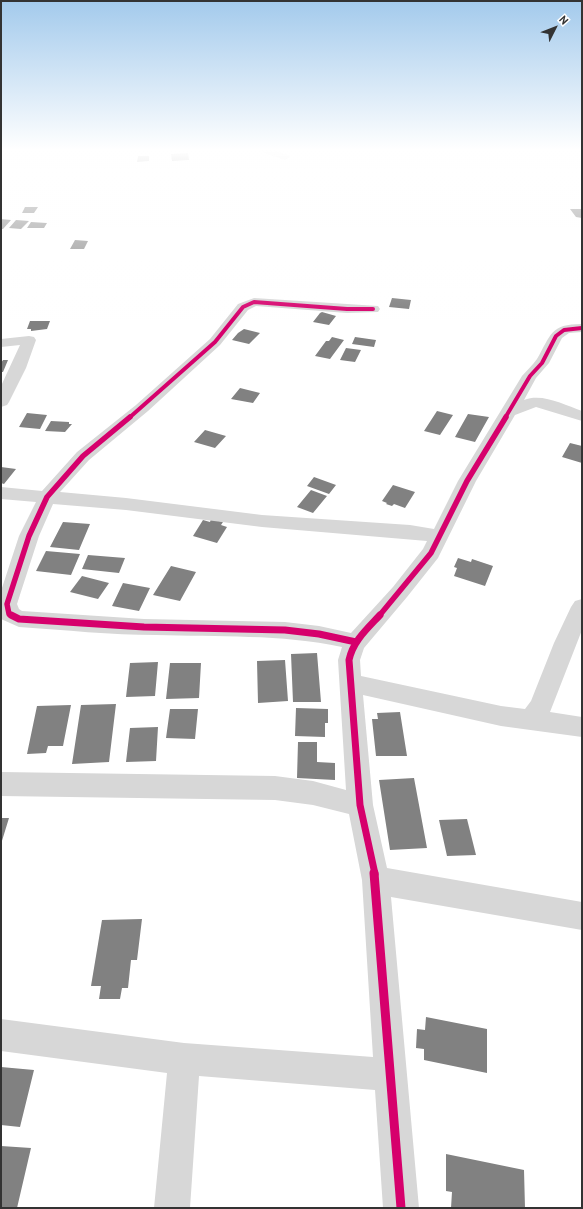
<!DOCTYPE html>
<style>
body{margin:0}
#map{position:relative;width:583px;height:1209px;overflow:hidden;background:#fff;font-family:"PT Sans",sans-serif}
canvas{display:block}
.frame{position:absolute;inset:0;border:2px solid #333;pointer-events:none}
.north{position:absolute;left:535px;top:8px;width:40px;height:40px;-webkit-text-stroke:3px #fff;paint-order:stroke;rotate:48deg;font-size:11px;font-weight:700;line-height:16px;text-align:center;color:#333}
.north::after{content:'';display:block;margin:auto;width:14px;height:18px;background:#333;clip-path:polygon(50% 0,100% 100%,50% 72%,0 100%)}
</style>
<div id="map">
<canvas width="583" height="1209"></canvas>
<div class="frame"></div>
<div class="north">N</div>
</div>
<script>
const context = document.querySelector('canvas').getContext('2d');
context.lineJoin = 'round';
function paint(path, color) { context.fillStyle = color; context.fill(path, 'evenodd'); }
function stroke(path, color, width, dash) { context.strokeStyle = color; context.lineWidth = width; context.lineCap = dash ? 'butt' : 'round'; context.setLineDash(dash || []); context.stroke(path); }
const building = new Path2D(`
 M 188,153 L 189,160 L 172,161 L 171,154 Z
 M 138,156 L 149,156 L 149,161 L 137,162 Z
 M 25,207 L 38,207 L 34,213 L 22,213 Z
 M 570,209 L 582,209 L 582,218 L 576,217 Z
 M 1,219 L 11,220 L 3,229 L 1,229 Z
 M 16,220 L 29,221 L 21,229 L 9,228 Z
 M 31,222 L 47,223 L 44,228 L 27,228 Z
 M 75,240 L 88,241 L 84,249 L 70,249 Z
 M 392,298 L 411,300 L 409,309 L 389,307 Z
 M 322,312 L 336,316 L 329,325 L 313,322 L 320,313 Z
 M 30,321 L 50,321 L 47,329 L 31,331 L 31,329 L 27,329 Z
 M 244,329 L 260,333 L 249,344 L 232,340 L 238,333 Z
 M 332,337 L 344,340 L 330,359 L 315,356 L 326,341 L 329,341 Z
 M 355,337 L 376,340 L 374,347 L 352,344 Z
 M 346,348 L 361,350 L 355,362 L 340,360 Z
 M 3,360 L 8,360 L 3,372 L 1,372 L 1,363 Z
 M 240,388 L 260,393 L 253,403 L 231,399 Z
 M 437,411 L 453,415 L 440,435 L 424,431 Z
 M 27,413 L 47,415 L 40,429 L 19,427 Z
 M 468,414 L 489,417 L 475,442 L 455,437 Z
 M 51,421 L 69,422 L 69,424 L 72,424 L 65,432 L 45,431 Z
 M 205,430 L 226,436 L 215,448 L 194,442 Z
 M 570,443 L 582,446 L 582,463 L 562,457 Z
 M 1,467 L 16,469 L 4,484 L 1,483 Z
 M 314,477 L 336,485 L 329,494 L 307,486 Z
 M 393,485 L 415,492 L 405,508 L 394,504 L 392,506 L 386,504 L 387,503 L 382,501 Z
 M 311,490 L 327,496 L 313,513 L 297,507 Z
 M 211,519 L 223,522 L 221,525 L 227,527 L 217,543 L 193,536 L 203,520 L 210,522 Z
 M 63,522 L 90,524 L 79,550 L 50,547 Z
 M 46,551 L 80,554 L 71,575 L 36,571 Z
 M 88,555 L 125,558 L 119,573 L 82,569 Z
 M 458,558 L 471,562 L 472,559 L 493,566 L 485,586 L 454,576 L 457,568 L 454,567 Z
 M 171,566 L 196,572 L 180,601 L 153,595 Z
 M 82,576 L 109,583 L 98,599 L 70,592 Z
 M 123,583 L 150,588 L 139,611 L 112,606 Z
 M 317,653 L 321,702 L 293,702 L 291,654 Z
 M 285,660 L 288,701 L 258,703 L 257,661 Z
 M 158,662 L 155,696 L 126,697 L 130,663 Z
 M 170,663 L 201,663 L 199,698 L 166,699 Z
 M 116,704 L 109,762 L 72,764 L 81,705 Z
 M 71,705 L 63,746 L 48,746 L 46,753 L 27,754 L 37,706 Z
 M 296,708 L 328,709 L 328,723 L 325,723 L 325,737 L 295,736 Z
 M 170,709 L 198,709 L 195,739 L 166,738 Z
 M 400,712 L 407,756 L 376,756 L 372,719 L 378,719 L 377,713 Z
 M 158,727 L 156,761 L 126,762 L 130,728 Z
 M 298,742 L 317,742 L 317,762 L 335,763 L 335,780 L 297,778 Z
 M 414,778 L 427,848 L 390,850 L 379,780 Z
 M 1,818 L 9,818 L 1,844 Z
 M 467,819 L 476,855 L 447,856 L 439,820 Z
 M 142,919 L 137,960 L 131,960 L 128,988 L 122,988 L 120,999 L 99,999 L 101,986 L 91,986 L 102,920 Z
 M 426,1017 L 487,1029 L 487,1073 L 424,1060 L 424,1049 L 416,1048 L 417,1029 L 425,1030 Z
 M 1,1067 L 34,1070 L 20,1127 L 1,1125 Z
 M 1,1146 L 31,1148 L 17,1208 L 1,1207 Z
 M 446,1154 L 524,1170 L 525,1208 L 451,1208 L 452,1192 L 446,1191 Z`);
const minor = new Path2D(`
 M 259,150 L 273,150 L 288,155 L 290,157 L 285,160 L 261,152 Z
 M 254,298 L 378,306 L 380,309 L 378,312 L 347,313 L 256,306 L 248,310 L 220,345 L 148,411 L 89,460 L 60,492 L 126,498 L 262,515 L 410,525 L 434,529 L 458,481 L 522,376 C 527,370 533,365 537,359 C 551,335 550,324 582,324 L 582,332 L 569,333 L 562,338 L 549,363 L 536,378 L 524,400 C 543,393 564,405 582,411 L 582,421 L 536,407 L 515,415 L 476,481 L 438,558 L 407,597 L 364,648 L 360,660 L 361,676 L 501,706 L 525,709 L 531,701 L 554,643 L 571,607 L 575,601 L 582,599 L 582,630 L 550,712 L 582,717 L 582,737 L 501,726 L 363,695 L 373,805 L 387,868 L 582,902 L 582,930 L 391,897 L 419,1208 L 383,1208 L 375,1090 L 199,1076 L 190,1208 L 154,1208 L 167,1073 L 1,1051 L 1,1019 L 184,1043 L 373,1057 L 362,880 L 349,814 L 313,805 L 275,800 L 1,796 L 1,772 L 275,776 L 313,781 L 346,790 L 338,660 L 342,647 C 281,634 218,637 156,635 C 111,635 65,630 19,627 L 1,619 L 1,591 L 19,536 L 36,502 L 1,499 L 1,487 L 42,491 L 77,452 L 136,405 L 210,339 L 238,304 ZM 53,504 L 126,510 L 262,527 L 427,541 L 423,549 L 393,587 L 351,633 L 319,626 L 285,622 L 144,619 L 22,611 L 19,609 L 17,604 L 39,536 Z
 M 29,336 L 34,337 L 36,340 L 26,368 L 9,402 L 7,405 L 1,407 L 1,386 L 20,345 L 1,347 L 1,339 Z`);
const cyclewayFar3 = new Path2D(`
 M 129,418 L 215,342 L 243,307 L 254,302 L 347,309 L 373,309
 M 505,418 L 530,376 L 542,363 L 556,336 L 564,330 L 582,328`);
const cyclewayFar2 = new Path2D(`
 M 13,616 L 9,614 L 7,604 L 29,536 L 47,497 L 83,456 L 130,417
 M 379,616 L 431,553 L 467,481 L 506,417`);
const cyclewayFar1 = new Path2D(`
 M 11,615 L 19,619 L 144,627 L 285,630 L 319,634 L 356,642
 M 375,874 L 360,805 L 349,660 C 353,641 367,629 380,615`);
const cycleway = new Path2D(`
 M 374,873 L 401,1208`);
paint(building, '#818181');
paint(minor, '#d7d7d7');
stroke(cyclewayFar3, '#d6006c', 4);
stroke(cyclewayFar2, '#d6006c', 5.5);
stroke(cyclewayFar1, '#d6006c', 7);
stroke(cycleway, '#d6006c', 9);
const sky = context.createLinearGradient(0, 0, 0, 319);
sky.addColorStop(0, '#a3caec');
sky.addColorStop(0.47, '#fff');
sky.addColorStop(1, '#ffffff00');
context.fillStyle = sky;
context.fillRect(0, 0, 583, 319);
</script>
